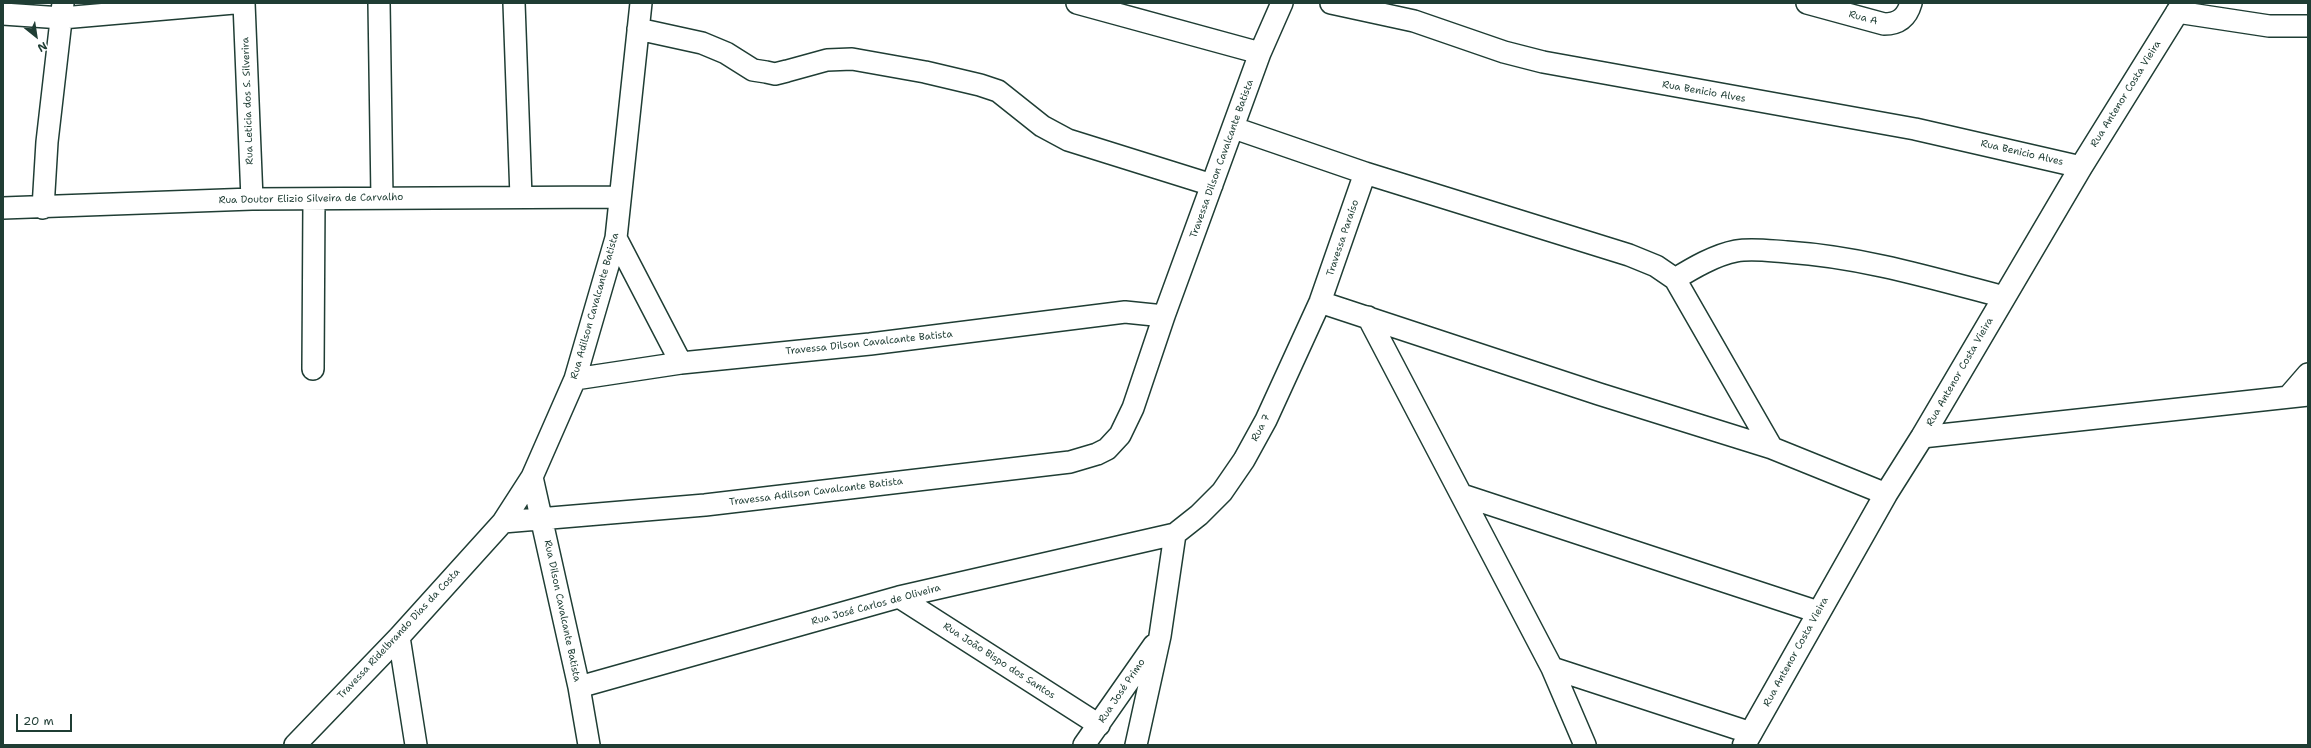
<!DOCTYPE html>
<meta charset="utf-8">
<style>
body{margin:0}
#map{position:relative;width:2311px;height:748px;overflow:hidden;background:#fff;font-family:"Shantell Sans",sans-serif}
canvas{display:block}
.frame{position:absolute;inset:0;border:4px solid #1f3d34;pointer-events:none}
.north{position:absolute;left:16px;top:16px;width:40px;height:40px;-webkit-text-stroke:3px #fff;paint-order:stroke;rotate:150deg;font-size:11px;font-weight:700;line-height:16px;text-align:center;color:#1f3d34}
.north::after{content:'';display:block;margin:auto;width:14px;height:18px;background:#1f3d34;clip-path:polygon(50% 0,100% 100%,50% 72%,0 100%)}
.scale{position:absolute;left:16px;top:714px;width:56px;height:18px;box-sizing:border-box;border:2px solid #1f3d34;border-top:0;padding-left:5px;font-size:12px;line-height:14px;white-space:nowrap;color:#1f3d34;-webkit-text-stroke:3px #fff;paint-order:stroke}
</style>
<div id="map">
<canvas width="2311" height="748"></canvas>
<div class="frame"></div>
<div class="north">N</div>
<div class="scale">20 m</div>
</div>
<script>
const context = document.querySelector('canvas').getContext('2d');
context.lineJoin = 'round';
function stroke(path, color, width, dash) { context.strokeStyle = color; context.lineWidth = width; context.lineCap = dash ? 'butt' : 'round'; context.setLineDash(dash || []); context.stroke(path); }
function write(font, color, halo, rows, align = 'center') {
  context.font = font + ' "Shantell Sans",sans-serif'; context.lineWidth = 3.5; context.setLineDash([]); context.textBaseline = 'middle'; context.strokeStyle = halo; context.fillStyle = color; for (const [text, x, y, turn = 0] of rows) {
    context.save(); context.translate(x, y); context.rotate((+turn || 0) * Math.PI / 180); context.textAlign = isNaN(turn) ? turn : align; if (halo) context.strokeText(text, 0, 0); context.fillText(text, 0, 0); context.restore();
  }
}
const street = new Path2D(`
 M 244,3 L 252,199
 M 379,3 L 382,198
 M 514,3 L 521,197
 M 1077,3 L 1260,53
 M 1331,3 L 1414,21 L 1504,52 L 1543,62 L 1915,129 L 2081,167
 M 1807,3 L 1884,24 C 1899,24 1907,17 1911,3
 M 2177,12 L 2269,26 L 2308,26
 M 3,14 L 62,18 L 234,3
 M 638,29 L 702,43 L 726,53 L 753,70 L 766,72 L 775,74 L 787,71 L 827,60 L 852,59 L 925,72 L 980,85 L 998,91 L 1042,126 L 1068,140 L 1212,185
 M 1234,128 L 1365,173 L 1629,255 L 1656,266 L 1675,279 L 1772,448 L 1886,494
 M 3,208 L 252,199 L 619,197
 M 43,208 L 47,142 L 63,3
 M 616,238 L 681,363
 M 1675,279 C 1693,268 1715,255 1736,251 C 1752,248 1771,251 1787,252 C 1862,257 1932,278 2004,297
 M 1320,302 L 1599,394 L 1772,448
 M 1368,317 L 1552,668 L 1751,733
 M 313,369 L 314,199
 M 575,379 L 681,363 L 870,344 L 1125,312 L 1164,316
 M 2288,397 L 2308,374
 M 1922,437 L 2308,395
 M 532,477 L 579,687 L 589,745
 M 1462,495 L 1818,612
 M 503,522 L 705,505 L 1070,462 L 1097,454 L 1107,449 L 1120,435 L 1133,408 L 1164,316 L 1260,53 L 1282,3
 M 899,597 L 1099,725
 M 399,637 L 416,745
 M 1552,668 L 1585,745
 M 579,687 L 899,597 L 1175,534 L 1199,515 L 1222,492 L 1244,460 L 1266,420 L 1320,302 L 1365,173
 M 295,745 L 399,637 L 503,522 L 532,477 L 575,379 L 616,238 L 641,3
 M 1084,745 L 1154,645
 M 1136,745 L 1160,636 L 1175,534`);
const secondary = new Path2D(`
 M 1744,745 L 1886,494 L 1922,437 L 2081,167 L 2183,3`);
const streetNames = [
 ["Rua A",1863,18,15],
 ["Rua Benicio Alves",1704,92,10],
 ["Rua Antenor Costa Vieira",2126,94,-58],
 ["Rua Leticia dos S. Silverira",248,101,-92],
 ["Rua Benicio Alves",2022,153,13],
 ["Travessa Dilson Cavalcante Batista",1222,159,-70],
 ["Rua Doutor Elizio Silveira de Carvalho",311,199,-1],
 ["Travessa Paraíso",1343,238,-71],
 ["Rua Adilson Cavalcante Batista",595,306,-74],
 ["Travessa Dilson Cavalcante Batista",869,343,-6],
 ["Rua Antenor Costa Vieira",1960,372,-60],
 ["Rua 7",1261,428,-62],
 ["Travessa Adilson Cavalcante Batista",816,492,-7],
 ["Rua José Carlos de Oliveira",876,605,-15],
 ["Rua Dilson Cavalcante Batista",562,611,78],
 ["Travessa Ridelbrando Dias da Costa",399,634,-47],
 ["Rua Antenor Costa Vieira",1796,652,-61],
 ["Rua João Bispo dos Santos",999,661,33],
 ["Rua José Primo",1122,691,-56]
];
stroke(street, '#1f3d34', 24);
stroke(secondary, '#1f3d34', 25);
stroke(street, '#fff', 21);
stroke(secondary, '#fff', 22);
write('10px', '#1f3d34', '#fff', streetNames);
</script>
